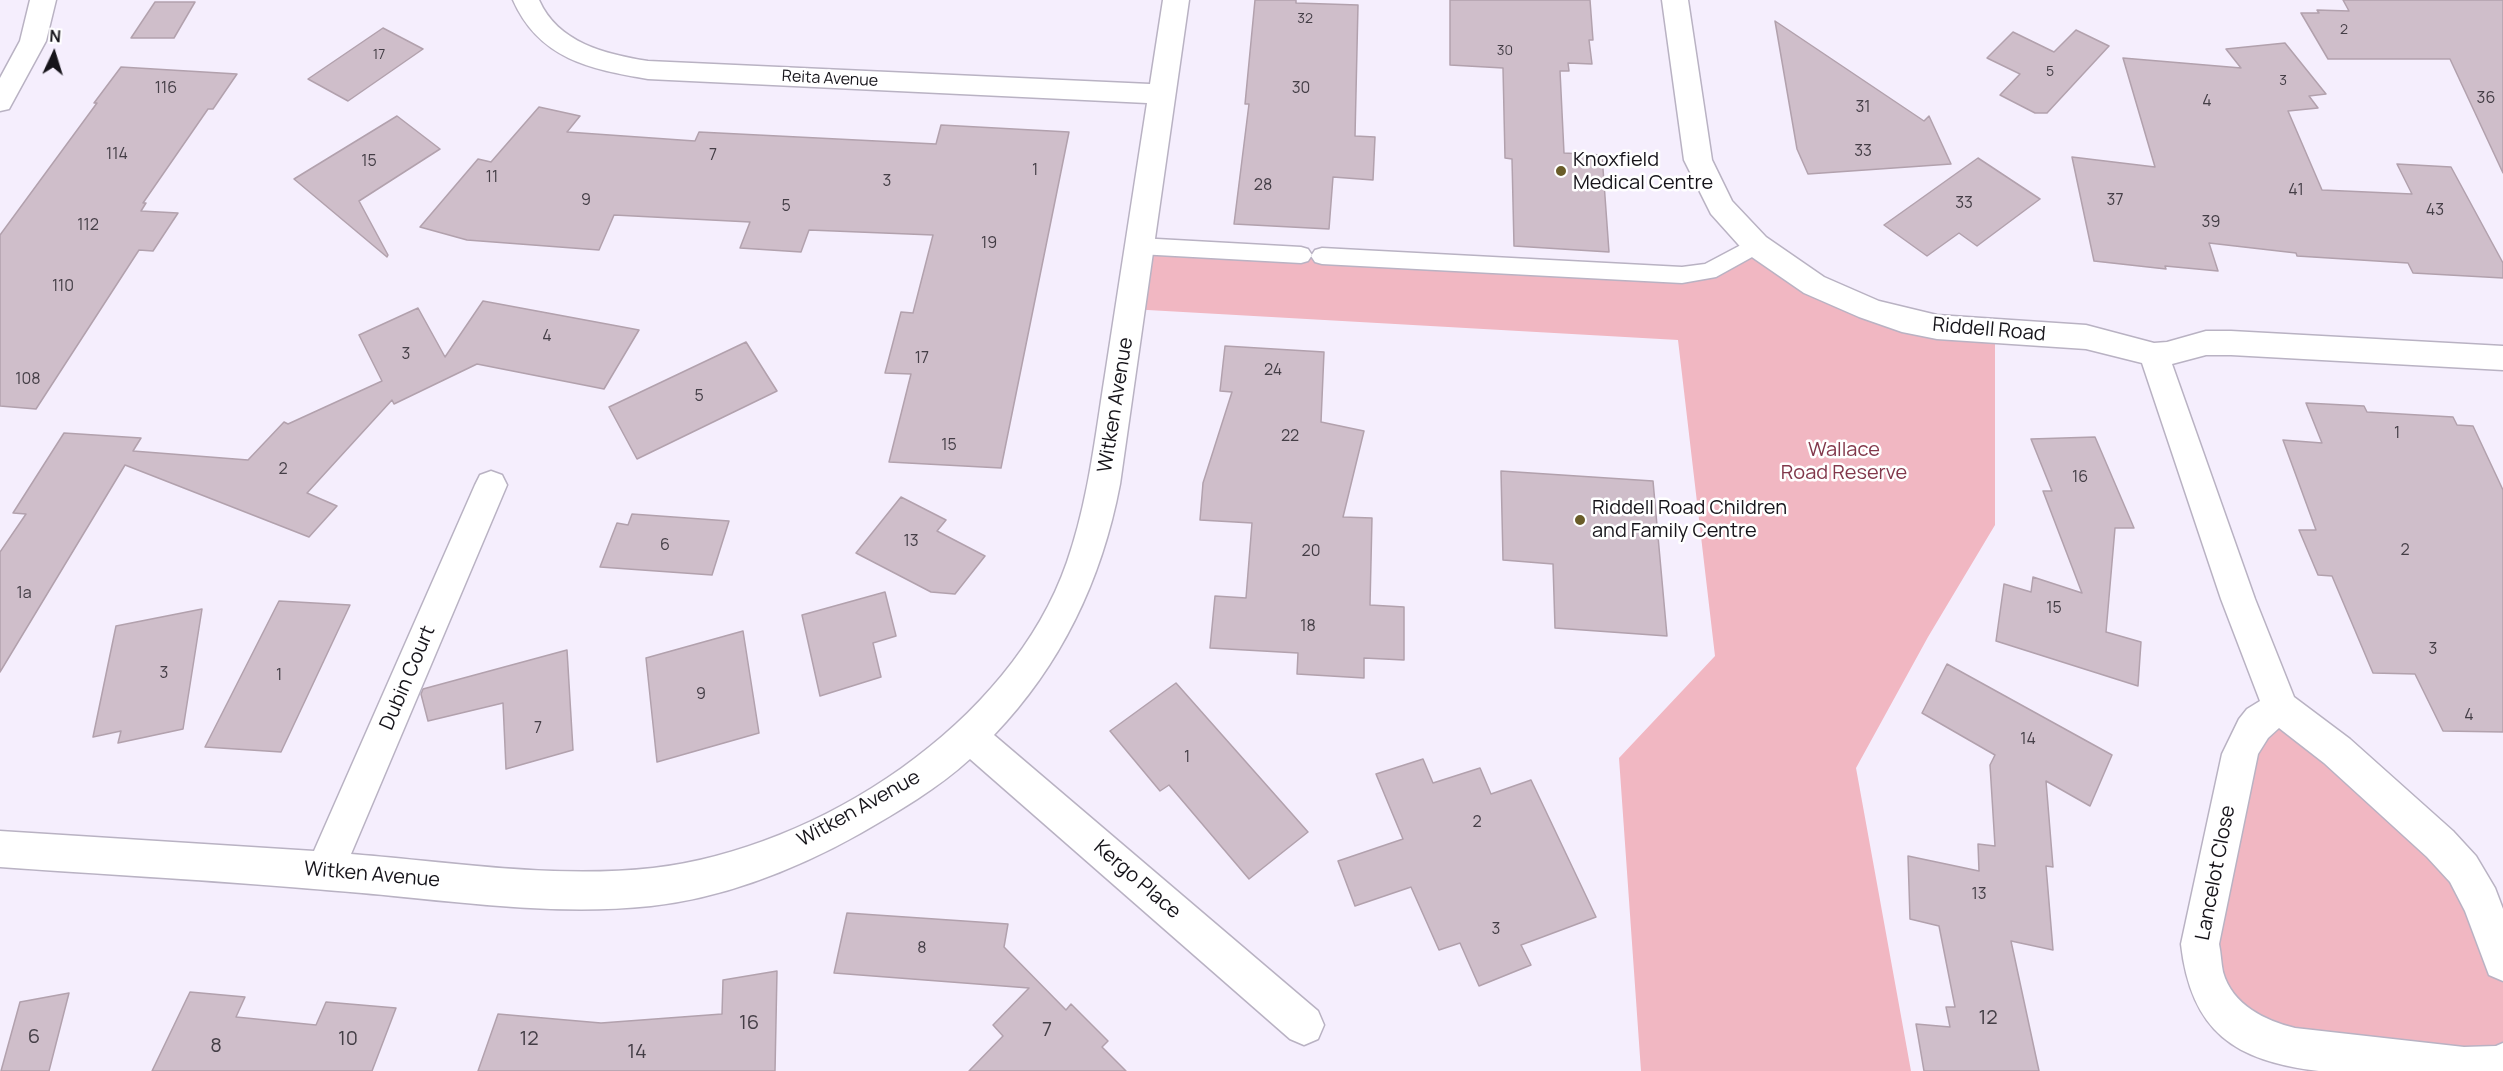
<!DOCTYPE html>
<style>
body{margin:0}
#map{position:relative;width:2503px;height:1071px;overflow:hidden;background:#f5eefd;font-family:Manrope,sans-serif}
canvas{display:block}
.north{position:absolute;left:24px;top:24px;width:60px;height:60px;-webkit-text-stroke:4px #fff;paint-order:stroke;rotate:4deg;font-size:16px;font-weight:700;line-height:24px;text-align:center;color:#16141a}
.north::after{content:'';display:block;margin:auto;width:21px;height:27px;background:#16141a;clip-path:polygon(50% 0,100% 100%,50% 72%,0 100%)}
</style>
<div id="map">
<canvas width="2503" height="1071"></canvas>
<div class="north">N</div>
</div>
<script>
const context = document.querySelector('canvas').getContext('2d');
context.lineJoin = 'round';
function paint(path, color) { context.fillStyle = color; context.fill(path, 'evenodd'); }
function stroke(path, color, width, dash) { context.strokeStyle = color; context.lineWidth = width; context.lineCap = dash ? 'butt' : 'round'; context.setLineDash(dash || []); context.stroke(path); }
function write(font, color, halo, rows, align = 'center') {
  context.font = font + ' Manrope,sans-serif'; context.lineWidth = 5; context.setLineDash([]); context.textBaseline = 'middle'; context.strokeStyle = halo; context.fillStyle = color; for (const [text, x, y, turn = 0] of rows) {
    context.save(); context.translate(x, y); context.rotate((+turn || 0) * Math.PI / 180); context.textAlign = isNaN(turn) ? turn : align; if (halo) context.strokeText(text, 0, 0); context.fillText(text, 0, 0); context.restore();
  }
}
const green = new Path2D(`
 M 1756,245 L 1814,285 L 1995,332 L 1995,525 L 1928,637 L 1856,768 L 1911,1071 L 1641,1071 L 1619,758 L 1715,656 L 1678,340 L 1130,309 L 1139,246 L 1682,275 Z
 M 2281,708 L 2440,844 L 2503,961 L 2503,1063 L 2295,1048 L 2204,975 L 2240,754 Z`);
const building = new Path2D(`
 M 1255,0 L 1296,0 L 1296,3 L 1358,5 L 1355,136 L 1375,137 L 1373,180 L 1333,177 L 1329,229 L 1234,224 L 1249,104 L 1245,104 Z
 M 1450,0 L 1590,0 L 1593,40 L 1589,40 L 1592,64 L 1568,63 L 1569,71 L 1560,71 L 1564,153 L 1602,155 L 1609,252 L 1514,246 L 1512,159 L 1505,158 L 1503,68 L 1450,65 Z
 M 2343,0 L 2503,0 L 2503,173 L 2450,59 L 2328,59 L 2301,13 L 2319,13 L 2317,10 L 2349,11 Z
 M 155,2 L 195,2 L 174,38 L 131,38 Z
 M 1775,21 L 1924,121 L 1929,116 L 1951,164 L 1808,174 L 1797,149 Z
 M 383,28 L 423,49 L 348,101 L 308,79 Z
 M 2076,30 L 2109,46 L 2047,113 L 2035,113 L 2000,95 L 2020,74 L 1987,58 L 2013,32 L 2054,52 Z
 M 2285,43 L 2326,94 L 2309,96 L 2318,108 L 2288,111 L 2322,190 L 2412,194 L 2397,164 L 2451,167 L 2503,263 L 2503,278 L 2413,273 L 2408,263 L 2297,256 L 2296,253 L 2209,243 L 2218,271 L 2165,266 L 2166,269 L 2094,261 L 2072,157 L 2155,167 L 2123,58 L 2241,68 L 2226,49 Z
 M 121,67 L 237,74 L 213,109 L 208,109 L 143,203 L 146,203 L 141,211 L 178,213 L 153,251 L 139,250 L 36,409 L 0,406 L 0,235 L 97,103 L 94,103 Z
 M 539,107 L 580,116 L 567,132 L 695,141 L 699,132 L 936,144 L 941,125 L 1069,132 L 1001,468 L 889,462 L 911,374 L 885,373 L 901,312 L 913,313 L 933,235 L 809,230 L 801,252 L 740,248 L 750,222 L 614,215 L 599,250 L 467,240 L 420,227 L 478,159 L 491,162 Z
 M 397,116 L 440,149 L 359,201 L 388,255 L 387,257 L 294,179 Z
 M 1978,158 L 2040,199 L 1977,246 L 1959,233 L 1927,256 L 1884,225 Z
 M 483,301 L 639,330 L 604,389 L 477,364 L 394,404 L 392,400 L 307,493 L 337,506 L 309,537 L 125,465 L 0,672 L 0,552 L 26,514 L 13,513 L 64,433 L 141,438 L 133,451 L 248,460 L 284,422 L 288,424 L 382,381 L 359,335 L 418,308 L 445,357 Z
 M 746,342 L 777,391 L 637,459 L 609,407 Z
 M 1225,346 L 1324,352 L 1321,422 L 1364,431 L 1343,517 L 1372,518 L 1370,605 L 1404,607 L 1404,660 L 1364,658 L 1364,678 L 1297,674 L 1298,653 L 1210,648 L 1215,596 L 1246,598 L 1252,523 L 1200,520 L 1203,483 L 1232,392 L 1220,391 Z
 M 2306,403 L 2364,406 L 2367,412 L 2453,417 L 2457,425 L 2473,426 L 2503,490 L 2503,732 L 2443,731 L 2415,674 L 2373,673 L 2332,576 L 2318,575 L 2299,530 L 2316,530 L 2283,440 L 2322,443 Z
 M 2095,437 L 2134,528 L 2115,528 L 2106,632 L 2141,642 L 2138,686 L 1996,641 L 2004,584 L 2031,592 L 2033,577 L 2082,593 L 2043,491 L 2052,491 L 2031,439 Z
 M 1501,471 L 1653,481 L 1667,636 L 1555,628 L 1553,564 L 1503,560 Z
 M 901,497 L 946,520 L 937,531 L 985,556 L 955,594 L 931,592 L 856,553 Z
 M 632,514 L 729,521 L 712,575 L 600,567 L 617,523 L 628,525 Z
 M 885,592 L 896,636 L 873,643 L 881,677 L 820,696 L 802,615 Z
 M 279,601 L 350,605 L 281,752 L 205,747 Z
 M 202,609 L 183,729 L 118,743 L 121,731 L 93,737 L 116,626 Z
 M 743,631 L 759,733 L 657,762 L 646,658 Z
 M 567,650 L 573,750 L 506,769 L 503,703 L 428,721 L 421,694 L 423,689 Z
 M 1947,664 L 2112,755 L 2090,806 L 2046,781 L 2053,867 L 2046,866 L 2053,950 L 2011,941 L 2039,1071 L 1924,1071 L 1916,1024 L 1950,1027 L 1946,1007 L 1955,1007 L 1939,926 L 1910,919 L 1908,856 L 1979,871 L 1978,844 L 1995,846 L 1990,765 L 1995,755 L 1922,713 Z
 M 1176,683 L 1308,832 L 1249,879 L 1169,785 L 1160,791 L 1110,731 Z
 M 1423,759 L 1433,783 L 1480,768 L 1491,794 L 1531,780 L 1596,917 L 1521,945 L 1531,965 L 1479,986 L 1460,943 L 1439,950 L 1411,887 L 1355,906 L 1338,861 L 1403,839 L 1376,774 Z
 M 847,913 L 1008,924 L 1004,947 L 1066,1010 L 1071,1004 L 1108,1041 L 1102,1047 L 1126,1071 L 969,1071 L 1003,1036 L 993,1025 L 1029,988 L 834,973 Z
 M 777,971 L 775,1071 L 478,1071 L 498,1014 L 601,1023 L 722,1014 L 723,980 Z
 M 190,992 L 245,997 L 236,1017 L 316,1025 L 326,1002 L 396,1008 L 372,1071 L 152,1071 Z
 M 69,993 L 49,1071 L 1,1071 L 20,1002 Z`);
const service = new Path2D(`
 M 1756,237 L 1763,239 L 1766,245 L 1763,251 L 1716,277 L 1682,283 L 1322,264 L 1315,262 L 1311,256 L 1315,250 L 1322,248 L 1682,267 L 1705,264 Z
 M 1139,238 L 1301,247 L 1308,249 L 1312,255 L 1308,261 L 1301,263 L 1139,254 L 1132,252 L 1129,246 L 1132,240 Z`);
const minor = new Path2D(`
 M 30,0 L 56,0 L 46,41 L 9,109 L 0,111 L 0,78 L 20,41 Z
 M 513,0 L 539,0 C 558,43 605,54 648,61 L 1150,84 L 1163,0 L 1189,0 L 1120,484 C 1102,579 1062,664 994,735 L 1318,1011 L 1324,1025 L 1318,1039 L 1304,1045 L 1290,1039 L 970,759 C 937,789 899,811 861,833 C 797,869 724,898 651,906 C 547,917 442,899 338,891 C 226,881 113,875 0,867 L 0,831 L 314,851 L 475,485 L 480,475 L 491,471 L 502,475 L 507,485 L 351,854 C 451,862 552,879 653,868 C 818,849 1011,724 1067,562 C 1088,502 1095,438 1105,375 C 1119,284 1133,193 1147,103 L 648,79 C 590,69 539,59 513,0 Z
 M 1662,0 L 1688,0 L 1712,160 L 1732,201 L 1766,237 L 1824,277 L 1879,301 L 1937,315 L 2086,325 L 2154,343 L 2167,342 L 2206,331 L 2231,331 L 2503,346 L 2503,370 L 2231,355 L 2206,355 L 2172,364 L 2255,599 L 2294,697 L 2350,739 L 2453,831 L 2476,856 L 2495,888 L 2503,909 L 2503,981 L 2489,975 L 2465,911 L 2450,882 L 2427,857 L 2324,763 L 2279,728 L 2268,738 L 2258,754 L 2219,944 C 2221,953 2221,963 2223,972 C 2232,1005 2266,1021 2295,1028 L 2464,1047 L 2496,1046 L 2503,1043 L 2503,1071 L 2319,1071 C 2235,1061 2191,1032 2181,944 L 2222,754 L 2239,719 L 2247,709 L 2260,701 L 2221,599 L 2142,363 L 2086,349 L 1937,339 L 1902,332 L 1859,317 L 1804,293 L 1746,253 L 1711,214 L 1684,160 Z`);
const markers = [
 [1561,171,6,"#695c28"],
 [1580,520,6,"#695c28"]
];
const farNumbernames = [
 ["32",1305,19],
 ["2",2344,30],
 ["30",1505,51],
 ["17",379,55],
 ["5",2050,72],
 ["3",2283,81]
];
const farStreetnames = [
 ["Reita Avenue",830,79,3]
];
const numberNames = [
 ["116",166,89],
 ["30",1301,89],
 ["36",2486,99],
 ["4",2207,102],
 ["31",1863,108],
 ["33",1863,152],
 ["114",117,155],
 ["7",713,156],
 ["15",369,162],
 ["1",1035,171],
 ["11",492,178],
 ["3",887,182],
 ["28",1263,186],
 ["41",2296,191],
 ["9",586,201],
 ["37",2115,201],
 ["33",1964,204],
 ["5",786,207],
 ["43",2435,211],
 ["39",2211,223],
 ["112",88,226],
 ["19",989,244],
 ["110",63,287],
 ["4",547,337],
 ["3",406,355],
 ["17",922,359],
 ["24",1273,371],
 ["108",28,380],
 ["5",699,397],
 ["1",2397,434],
 ["22",1290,437],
 ["15",949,446],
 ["2",283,470],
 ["16",2080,478],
 ["13",911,542],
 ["6",665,546],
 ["2",2405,551],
 ["20",1311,552],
 ["1a",24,594],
 ["15",2054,609],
 ["18",1308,627],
 ["3",2433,650],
 ["3",164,674],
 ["1",279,676],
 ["9",701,695],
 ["4",2469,716],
 ["7",538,729],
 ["14",2028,740],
 ["1",1187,758],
 ["2",1477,823],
 ["13",1979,895],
 ["3",1496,930],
 ["8",922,949]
];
const poiNames = [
 ["Knoxfield",1573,160],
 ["Medical Centre",1573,183],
 ["Riddell Road Children",1592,508],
 ["and Family Centre",1592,531]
];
const streetNames = [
 ["Riddell Road",1989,330,5],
 ["Witken Avenue",1116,405,-81],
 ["Dubin Court",408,678,-67],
 ["Witken Avenue",859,809,-29],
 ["Lancelot Close",2216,873,-79],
 ["Witken Avenue",372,875,5],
 ["Kergo Place",1137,880,41]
];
const parkNames = [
 ["Wallace",1844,450],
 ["Road Reserve",1844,473]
];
const nearNumbernames = [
 ["12",1988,1018],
 ["16",749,1023],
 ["7",1047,1030],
 ["6",34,1037],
 ["10",348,1039],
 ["12",529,1039],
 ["8",216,1046],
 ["14",637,1052]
];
paint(green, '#f1b7c2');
paint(building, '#cfbeca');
stroke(building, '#b2a1ad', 1.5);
stroke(service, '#b9b2c3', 3);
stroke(minor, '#b9b2c3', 3);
paint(service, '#fff');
paint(minor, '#fff');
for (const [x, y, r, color] of markers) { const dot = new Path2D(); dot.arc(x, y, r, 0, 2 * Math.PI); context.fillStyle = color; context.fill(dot); stroke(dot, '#fff', 2); }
write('14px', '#443e46', null, farNumbernames);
write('16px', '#16141a', '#fff', farStreetnames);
write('16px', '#443e46', null, numberNames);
write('20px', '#16141a', '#fff', poiNames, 'left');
write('20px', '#16141a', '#fff', streetNames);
write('20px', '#82384b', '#fff', parkNames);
write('20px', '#443e46', null, nearNumbernames);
</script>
